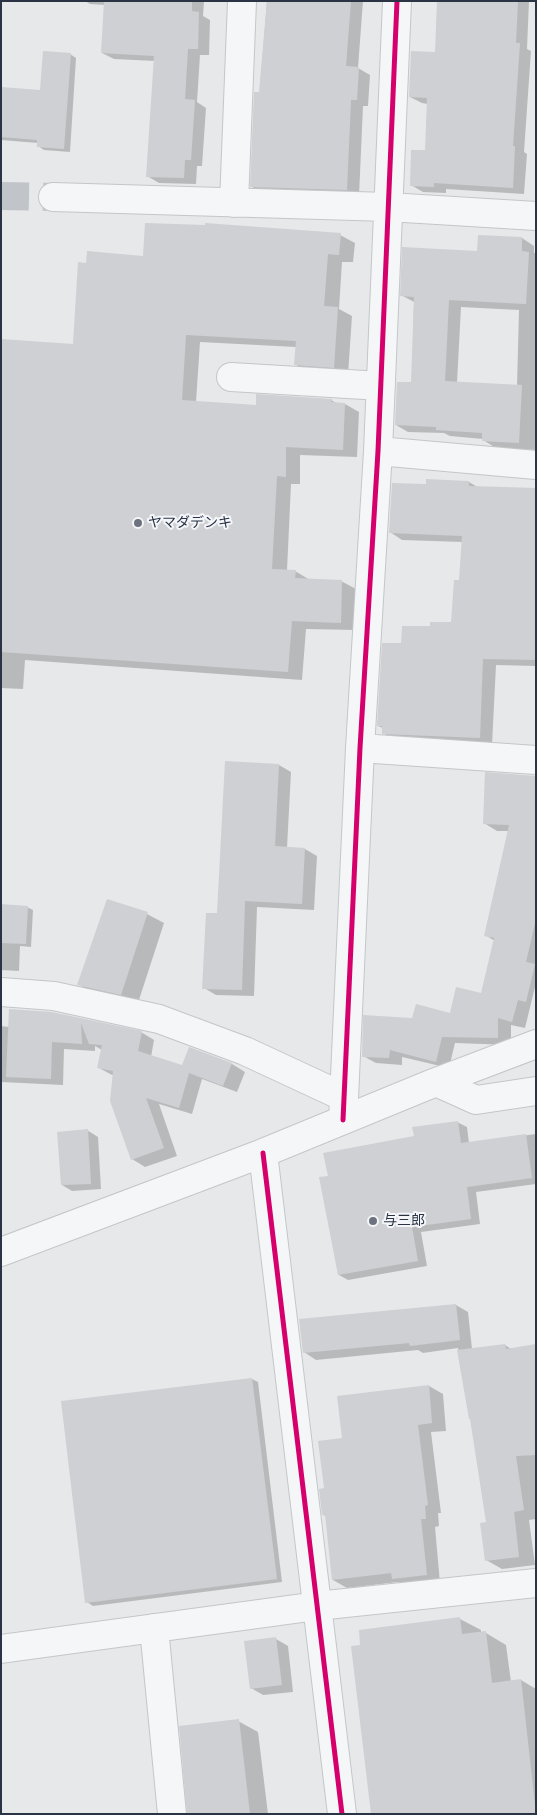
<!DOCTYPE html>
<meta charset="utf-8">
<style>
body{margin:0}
#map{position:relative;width:537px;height:1815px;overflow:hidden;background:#e6e8ea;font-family:"DejaVu Sans",sans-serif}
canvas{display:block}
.frame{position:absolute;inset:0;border:2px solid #2b3445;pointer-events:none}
</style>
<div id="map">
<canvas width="537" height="1815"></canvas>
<div class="frame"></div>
</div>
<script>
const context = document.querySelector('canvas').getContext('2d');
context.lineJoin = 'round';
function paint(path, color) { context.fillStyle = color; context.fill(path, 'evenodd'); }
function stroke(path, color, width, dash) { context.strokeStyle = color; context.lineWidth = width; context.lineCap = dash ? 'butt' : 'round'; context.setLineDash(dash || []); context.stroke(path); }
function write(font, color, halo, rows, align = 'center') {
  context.font = font + ' "DejaVu Sans","Noto Sans JP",sans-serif'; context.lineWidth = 4; context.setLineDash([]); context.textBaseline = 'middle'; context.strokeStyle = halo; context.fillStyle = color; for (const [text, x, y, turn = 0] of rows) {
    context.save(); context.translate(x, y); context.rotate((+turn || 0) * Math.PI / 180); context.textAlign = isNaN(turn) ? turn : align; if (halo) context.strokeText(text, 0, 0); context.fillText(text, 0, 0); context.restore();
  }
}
const shadow = new Path2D(`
 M 85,1 L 204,1 L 203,16 L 210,20 L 209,55 L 200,55 L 197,102 L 206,108 L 202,166 L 197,166 L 196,184 L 159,183 L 147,176 L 155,61 L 114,59 L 102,53 L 105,5 L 90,4 Z
 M 267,1 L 363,1 L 358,68 L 370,75 L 368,106 L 363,106 L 359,196 L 263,193 L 252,187 Z
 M 438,1 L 529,1 L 527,49 L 531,51 L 524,152 L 527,154 L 524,194 L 446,189 L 446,193 L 423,192 L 411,185 L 426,152 L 428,104 L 422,103 L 410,97 L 436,54 Z
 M 70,54 L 76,58 L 70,152 L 44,150 L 38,146 L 38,143 L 1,140 L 1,88 L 42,91 Z
 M 340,235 L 355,243 L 353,262 L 342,262 L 339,309 L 352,316 L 348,375 L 310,373 L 295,364 L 296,347 L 200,342 L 196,402 L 257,406 L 331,400 L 338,404 L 345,404 L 359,412 L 357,457 L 300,455 L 300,484 L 291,484 L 287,571 L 295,571 L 310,580 L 341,581 L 356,589 L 355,630 L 306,629 L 302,680 L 25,660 L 23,689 L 1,688 L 1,340 L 74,345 L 87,264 Z
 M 522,238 L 534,246 L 534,253 L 536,253 L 536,450 L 496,448 L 483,440 L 483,439 L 450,436 L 444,433 L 408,432 L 396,425 L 412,384 L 414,302 L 401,295 L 478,252 ZM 461,307 L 519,310 L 517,386 L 457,383 Z
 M 469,482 L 479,488 L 536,489 L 536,666 L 496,665 L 492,745 L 396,740 L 383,733 L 383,728 L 378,726 L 403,645 L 431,628 L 452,623 L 460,582 L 463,542 L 402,540 L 390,532 L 427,485 Z
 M 279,765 L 291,772 L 287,848 L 305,849 L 317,856 L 314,910 L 257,907 L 254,996 L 216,995 L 204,988 Z
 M 536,785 L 536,983 L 525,1028 L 511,1025 L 511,1045 L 455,1043 L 449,1068 L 402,1057 L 402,1065 L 376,1063 L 363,1056 L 413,1019 L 451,1014 L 482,995 L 495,941 L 485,935 L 509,831 L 497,831 L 484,823 Z
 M 1,905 L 27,907 L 33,910 L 31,947 L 20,946 L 19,971 L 1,970 Z
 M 147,914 L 164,923 L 138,1003 L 95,994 L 78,984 Z
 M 10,1010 L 141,1032 L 154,1040 L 151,1057 L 183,1066 L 232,1064 L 245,1072 L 237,1092 L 202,1079 L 192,1114 L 159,1104 L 177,1156 L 145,1167 L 132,1159 L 114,1076 L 99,1068 L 102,1050 L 95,1046 L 95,1051 L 64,1049 L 63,1085 L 1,1082 L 1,1026 L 9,1027 Z
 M 457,1122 L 467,1127 L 469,1143 L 536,1134 L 536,1184 L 476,1192 L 480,1224 L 421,1232 L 427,1266 L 348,1280 L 339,1275 L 329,1177 L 415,1137 Z
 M 87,1130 L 98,1137 L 101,1189 L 72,1191 L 62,1185 Z
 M 456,1305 L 468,1312 L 472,1349 L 505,1345 L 511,1349 L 536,1345 L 536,1519 L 529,1520 L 535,1565 L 502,1569 L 486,1560 L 487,1523 L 472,1419 L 470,1418 L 458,1348 L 423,1353 L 418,1350 L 316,1360 L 304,1352 Z
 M 252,1379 L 258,1382 L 282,1582 L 93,1606 L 87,1602 Z
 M 429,1386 L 443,1394 L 446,1431 L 431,1432 L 441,1513 L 438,1513 L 439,1526 L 435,1527 L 440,1583 L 407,1587 L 398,1582 L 347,1588 L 333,1580 L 326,1516 L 323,1515 L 325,1489 L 344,1439 L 339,1397 Z
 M 460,1619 L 481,1630 L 481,1633 L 486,1633 L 506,1645 L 511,1682 L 521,1680 L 536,1689 L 536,1814 L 362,1646 Z
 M 276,1639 L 288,1646 L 293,1692 L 263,1695 L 251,1688 Z
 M 238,1721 L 258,1732 L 268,1814 L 189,1814 Z`);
const building = new Path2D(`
 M 104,1 L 192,1 L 192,11 L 199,12 L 198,49 L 188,49 L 185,99 L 195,100 L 191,160 L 185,160 L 184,178 L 146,177 L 154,56 L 101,53 Z
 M 267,1 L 351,1 L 346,66 L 359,67 L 357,100 L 351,100 L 347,190 L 250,187 L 254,92 L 259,92 Z
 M 437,1 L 518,1 L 516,43 L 520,43 L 513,146 L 515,146 L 513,188 L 434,183 L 434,187 L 410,186 L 411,150 L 425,150 L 427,98 L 409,97 L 411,51 L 435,52 Z
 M 43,51 L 71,53 L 64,149 L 37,147 L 37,140 L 1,137 L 1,87 L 40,90 Z
 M 145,223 L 205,225 L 205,223 L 341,233 L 339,255 L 328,254 L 324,306 L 338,307 L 334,368 L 294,365 L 296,341 L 186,335 L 182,400 L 256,405 L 256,394 L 332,399 L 331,402 L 345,403 L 343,450 L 286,447 L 286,477 L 277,476 L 272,569 L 296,570 L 295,578 L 342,580 L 341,623 L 292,621 L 288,672 L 1,652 L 1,339 L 73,344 L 78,262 L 86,263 L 87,251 L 143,256 Z
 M 478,235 L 522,237 L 522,251 L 529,252 L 526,304 L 449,300 L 445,381 L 522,385 L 519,443 L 482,441 L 482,433 L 436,430 L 436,427 L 395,425 L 397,382 L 411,382 L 414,297 L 400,296 L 402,247 L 477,251 Z
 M 426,479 L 469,481 L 469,486 L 536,488 L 536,660 L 483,659 L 480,738 L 382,734 L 382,726 L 377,726 L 382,643 L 401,643 L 402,626 L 430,626 L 430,622 L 451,622 L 454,580 L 459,580 L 462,536 L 389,533 L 392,483 L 426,484 Z
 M 225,761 L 279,764 L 275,846 L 305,848 L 302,904 L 245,901 L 242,990 L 202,989 L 206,913 L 217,913 Z
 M 485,772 L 536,776 L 536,919 L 526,962 L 535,964 L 526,1002 L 518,1000 L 512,1022 L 498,1018 L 498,1038 L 442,1037 L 436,1062 L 390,1050 L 389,1058 L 362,1057 L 363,1015 L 412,1018 L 416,1004 L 450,1013 L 456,987 L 481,993 L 494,938 L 484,936 L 509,825 L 483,824 Z
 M 107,899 L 148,912 L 121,995 L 77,985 Z
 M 1,904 L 28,906 L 26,944 L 1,943 Z
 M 9,1009 L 52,1012 L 142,1031 L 138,1051 L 182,1065 L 189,1047 L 232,1063 L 223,1086 L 189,1073 L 179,1108 L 146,1098 L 164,1148 L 131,1160 L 110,1101 L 113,1071 L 97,1068 L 102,1045 L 89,1044 L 81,1023 L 82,1044 L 52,1042 L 51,1079 L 6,1077 Z
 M 458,1121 L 461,1143 L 526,1134 L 532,1178 L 467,1187 L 471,1219 L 412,1227 L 418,1261 L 338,1275 L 319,1177 L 328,1176 L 323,1153 L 414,1136 L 412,1127 Z
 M 88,1129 L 91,1184 L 61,1185 L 57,1132 Z
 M 456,1304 L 460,1340 L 410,1346 L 409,1343 L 303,1353 L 299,1319 Z
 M 505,1344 L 506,1349 L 536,1344 L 536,1455 L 516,1456 L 524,1510 L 514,1512 L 519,1557 L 485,1561 L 480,1523 L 486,1522 L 470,1419 L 469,1419 L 457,1350 Z
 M 252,1378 L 277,1579 L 85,1603 L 61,1401 Z
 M 429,1385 L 432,1423 L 418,1425 L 428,1505 L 425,1506 L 426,1519 L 421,1519 L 427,1575 L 392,1579 L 391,1573 L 332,1580 L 325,1515 L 322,1515 L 319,1489 L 324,1488 L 318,1441 L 342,1438 L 337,1396 Z
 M 460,1617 L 462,1634 L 486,1631 L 492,1683 L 521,1679 L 536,1814 L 371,1814 L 351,1646 L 360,1645 L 359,1630 Z
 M 276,1637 L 282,1685 L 250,1689 L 244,1641 Z
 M 239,1719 L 250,1814 L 187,1814 L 179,1726 Z`);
const minorTunnel = new Path2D(`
 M 1,196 L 53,197`);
const minor = new Path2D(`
 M 53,197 L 388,207 L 536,216
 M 234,203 L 242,1
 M 231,377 L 381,386
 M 378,451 L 536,465
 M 360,748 L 536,760
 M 1,992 L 54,996 L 159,1019 L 245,1051 L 344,1097
 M 436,1082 L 476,1100 L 536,1091
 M 343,1120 L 360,748 L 378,451 L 397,1
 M 263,1153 L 342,1814
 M 1,1252 L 263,1153 L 436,1082 L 536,1044
 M 154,1628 L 172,1814
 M 1,1649 L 317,1606 L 536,1583`);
const cycleway = new Path2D(`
 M 343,1120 L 360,748 L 378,451 L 397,1
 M 263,1153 L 342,1814`);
const markers = [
 [138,523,5,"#6c737f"],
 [373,1221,5,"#6c737f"]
];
const poiNames = [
 ["ヤマダデンキ",148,523],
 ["与三郎",383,1221]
];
paint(shadow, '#0003');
paint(building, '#ced0d3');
stroke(minorTunnel, '#c1c4c9', 28, [28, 14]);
stroke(minor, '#c4c6c8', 30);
stroke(minor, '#f5f6f7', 28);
stroke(cycleway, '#d6006c', 5);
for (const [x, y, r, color] of markers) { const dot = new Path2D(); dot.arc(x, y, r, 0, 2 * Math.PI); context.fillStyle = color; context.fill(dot); stroke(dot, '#f4f6f9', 2); }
write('14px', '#2b3445', '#f4f6f9', poiNames, 'left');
</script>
